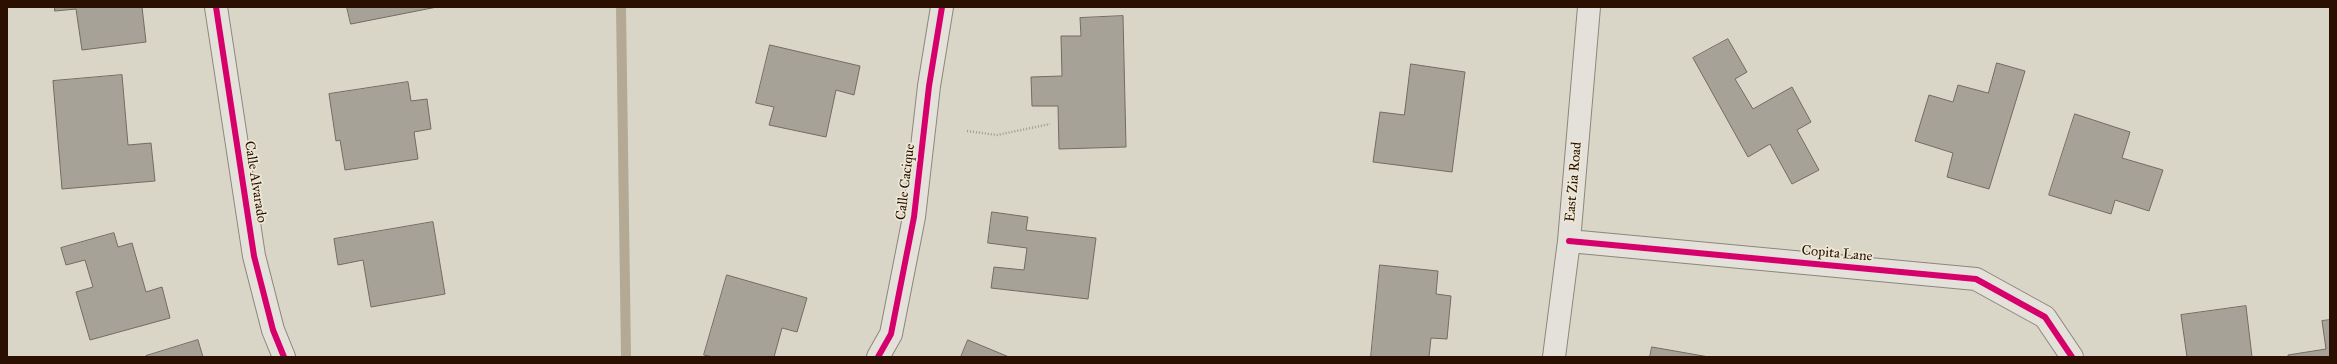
<!DOCTYPE html>
<style>
body{margin:0}
#map{position:relative;width:2337px;height:364px;overflow:hidden;background:#dad6c7;font-family:"IM FELL Great Primer",serif}
canvas{display:block}
.frame{position:absolute;inset:0;border:8px solid #2b0f01;pointer-events:none}
</style>
<div id="map">
<canvas width="2337" height="364"></canvas>
<div class="frame"></div>
</div>
<script>
const context = document.querySelector('canvas').getContext('2d');
context.lineJoin = 'round';
function stroke(path, color, width, dash) { context.strokeStyle = color; context.lineWidth = width; context.lineCap = dash ? 'butt' : 'round'; context.setLineDash(dash || []); context.stroke(path); }
function paint(path, color) { context.fillStyle = color; context.fill(path, 'evenodd'); }
function write(font, color, halo, rows, align = 'center') {
  context.font = font + ' "IM FELL Great Primer",serif'; context.lineWidth = 3.5; context.setLineDash([]); context.textBaseline = 'middle'; context.strokeStyle = halo; context.fillStyle = color; for (const [text, x, y, turn = 0] of rows) {
    context.save(); context.translate(x, y); context.rotate((+turn || 0) * Math.PI / 180); context.textAlign = isNaN(turn) ? turn : align; if (halo) context.strokeText(text, 0, 0); context.fillText(text, 0, 0); context.restore();
  }
}
const stream = new Path2D(`
 M 621,7 L 626,357`);
const building = new Path2D(`
 M 55,7 L 142,7 L 146,42 L 82,50 L 76,9 L 55,11 Z
 M 347,7 L 437,7 L 351,24 Z
 M 1123,16 L 1126,147 L 1059,149 L 1058,106 L 1032,106 L 1031,77 L 1062,76 L 1061,36 L 1081,36 L 1080,18 Z
 M 1728,39 L 1747,72 L 1735,79 L 1753,109 L 1792,87 L 1811,122 L 1797,130 L 1819,170 L 1792,184 L 1770,144 L 1748,157 L 1693,58 Z
 M 770,45 L 860,66 L 854,95 L 836,90 L 826,137 L 769,125 L 774,107 L 756,103 Z
 M 1997,63 L 2025,71 L 1989,189 L 1947,177 L 1953,153 L 1915,141 L 1929,95 L 1953,102 L 1958,85 L 1988,93 Z
 M 1411,64 L 1465,72 L 1452,172 L 1373,162 L 1380,112 L 1404,115 Z
 M 122,75 L 128,145 L 151,143 L 155,181 L 62,189 L 53,81 Z
 M 408,82 L 411,101 L 427,99 L 431,129 L 414,132 L 418,159 L 345,170 L 340,140 L 336,141 L 329,94 Z
 M 2075,114 L 2130,132 L 2122,158 L 2163,170 L 2149,211 L 2115,200 L 2111,214 L 2049,195 Z
 M 992,212 L 1028,217 L 1026,230 L 1096,238 L 1088,299 L 991,288 L 994,267 L 1024,270 L 1027,248 L 988,243 Z
 M 433,222 L 445,294 L 371,307 L 363,260 L 338,265 L 334,239 Z
 M 114,233 L 118,247 L 132,243 L 146,292 L 162,287 L 170,318 L 90,340 L 76,292 L 93,287 L 85,260 L 66,265 L 61,248 Z
 M 1380,265 L 1438,271 L 1436,294 L 1451,296 L 1447,339 L 1431,338 L 1429,357 L 1371,357 Z
 M 727,275 L 807,298 L 797,332 L 782,328 L 774,357 L 713,357 L 704,355 Z
 M 2246,306 L 2252,357 L 2187,357 L 2181,315 Z
 M 2330,320 L 2330,357 L 2288,357 L 2288,355 L 2326,349 L 2322,321 Z
 M 198,340 L 203,357 L 146,357 L 146,356 Z
 M 968,340 L 1009,357 L 961,357 Z
 M 1652,347 L 1709,357 L 1650,357 Z`);
const path = new Path2D(`
 M 967,131 L 997,135 L 1050,124`);
const minor = new Path2D(`
 M 216,7 L 254,256 L 273,330 L 284,357
 M 1569,241 L 1976,279 L 2045,317 L 2072,357
 M 878,357 L 891,334 L 914,217 L 929,86 L 942,7
 M 1554,357 L 1569,241 L 1589,7`);
const cycleway = new Path2D(`
 M 216,7 L 254,256 L 273,330 L 284,357
 M 1569,241 L 1976,279 L 2045,317 L 2072,357
 M 878,357 L 891,334 L 914,217 L 929,86 L 942,7`);
const streetNames = [
 ["Calle Alvarado",255,182,81],
 ["Calle Cacique",906,182,-83],
 ["East Zia Road",1574,182,-85],
 ["Copita Lane",1837,254,5]
];
stroke(stream, '#b4a994', 10);
paint(building, '#a7a297');
stroke(building, '#726b62', 1);
stroke(minor, '#8c867b', 24);
stroke(path, '#9f9a93', 2.5, [1, 2]);
stroke(minor, '#e3e1d9', 22);
stroke(cycleway, '#d6006c', 6);
write('14px', '#2b0f01', '#ece8d5', streetNames);
</script>
